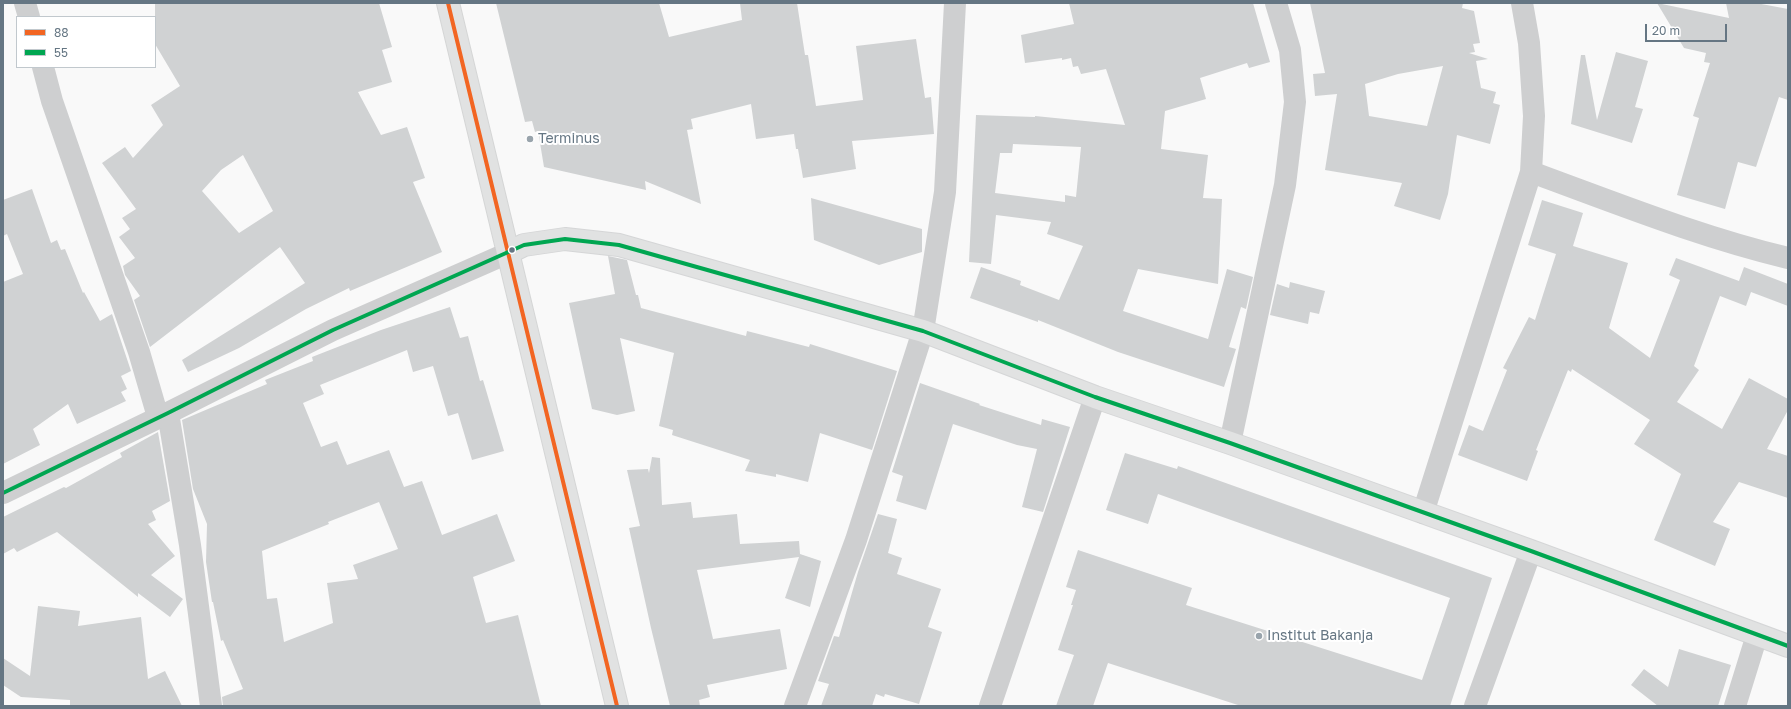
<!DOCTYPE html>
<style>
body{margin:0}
#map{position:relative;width:1791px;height:709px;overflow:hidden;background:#f9f9f9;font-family:"Golos Text",sans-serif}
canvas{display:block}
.frame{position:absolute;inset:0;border:4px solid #657683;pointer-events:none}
.legend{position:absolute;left:16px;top:16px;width:140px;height:52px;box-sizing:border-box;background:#fff;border:1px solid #c1c8cd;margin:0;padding:5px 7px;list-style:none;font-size:12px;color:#657683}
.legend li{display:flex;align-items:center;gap:8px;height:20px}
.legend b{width:20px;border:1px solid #c1c8cd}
.scale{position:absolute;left:1645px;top:24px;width:82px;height:18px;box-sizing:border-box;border:2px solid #657683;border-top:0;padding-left:5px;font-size:12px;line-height:14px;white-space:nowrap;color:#657683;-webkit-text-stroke:3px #fff;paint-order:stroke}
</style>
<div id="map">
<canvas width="1791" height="709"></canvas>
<div class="frame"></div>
<ul class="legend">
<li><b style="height:5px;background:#f26522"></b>88</li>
<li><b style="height:5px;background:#00a651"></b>55</li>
</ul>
<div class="scale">20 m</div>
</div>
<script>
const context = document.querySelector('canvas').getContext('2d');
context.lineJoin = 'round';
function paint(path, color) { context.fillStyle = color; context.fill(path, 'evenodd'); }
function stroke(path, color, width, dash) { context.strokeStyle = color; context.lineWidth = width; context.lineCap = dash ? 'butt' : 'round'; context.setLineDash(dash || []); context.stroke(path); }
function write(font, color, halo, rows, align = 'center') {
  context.font = font + ' "Golos Text",sans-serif'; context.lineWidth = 4; context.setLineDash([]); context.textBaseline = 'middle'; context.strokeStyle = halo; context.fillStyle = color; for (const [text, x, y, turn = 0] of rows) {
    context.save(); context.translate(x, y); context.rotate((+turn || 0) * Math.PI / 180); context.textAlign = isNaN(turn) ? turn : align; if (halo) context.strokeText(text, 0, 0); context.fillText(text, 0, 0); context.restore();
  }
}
const building = new Path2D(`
 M 155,3 L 379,3 L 392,47 L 382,50 L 392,82 L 358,92 L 381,135 L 407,127 L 425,178 L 413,182 L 442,252 L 350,291 L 349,288 L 306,309 L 239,348 L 188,372 L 182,360 L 305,283 L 280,247 L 150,347 L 134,300 L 140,296 L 125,275 L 123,266 L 135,258 L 119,237 L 130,229 L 122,218 L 136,209 L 102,163 L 125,147 L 133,158 L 163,125 L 151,105 L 180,86 L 155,44 ZM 243,155 L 273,211 L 239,233 L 202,191 L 221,170 Z
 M 496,3 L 659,3 L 669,37 L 742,20 L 740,3 L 797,3 L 805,55 L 808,55 L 816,106 L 863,100 L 856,46 L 916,39 L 925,98 L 931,97 L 934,134 L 852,141 L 856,169 L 803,178 L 798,149 L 796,149 L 794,134 L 756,139 L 751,104 L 691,119 L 693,129 L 687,130 L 701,204 L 645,181 L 646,190 L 544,167 L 538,131 L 535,132 L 532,121 L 525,122 Z
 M 1069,3 L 1253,3 L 1270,62 L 1249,68 L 1247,63 L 1200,78 L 1206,99 L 1165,111 L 1161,149 L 1208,155 L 1203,198 L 1222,199 L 1218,284 L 1138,269 L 1123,311 L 1208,339 L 1227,269 L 1253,277 L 1246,309 L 1241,307 L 1229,347 L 1236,349 L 1224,387 L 1118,352 L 1038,320 L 1038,322 L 970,298 L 981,267 L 1021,281 L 1020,285 L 1059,300 L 1083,246 L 1047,234 L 1051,222 L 996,215 L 991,264 L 969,262 L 976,115 L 1035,117 L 1035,116 L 1125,125 L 1106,69 L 1081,74 L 1078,66 L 1073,67 L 1071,58 L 1062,60 L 1062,58 L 1025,63 L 1021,35 L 1074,24 ZM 1013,144 L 1081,147 L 1076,197 L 1065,195 L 1065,202 L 995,193 L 1000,153 L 1012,153 Z
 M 1310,3 L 1463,3 L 1462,8 L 1474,11 L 1480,43 L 1473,44 L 1475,52 L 1469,53 L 1488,59 L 1476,61 L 1481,88 L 1496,92 L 1493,103 L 1500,105 L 1490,144 L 1457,135 L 1448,194 L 1440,220 L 1394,206 L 1402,183 L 1325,170 L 1337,94 L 1315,96 L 1313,74 L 1325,73 ZM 1443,66 L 1427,126 L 1369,116 L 1365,84 L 1398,74 Z
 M 1657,3 L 1729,18 L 1726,3 L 1756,3 L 1788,9 L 1788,100 L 1779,97 L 1756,167 L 1738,162 L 1725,209 L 1677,195 L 1699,118 L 1693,116 L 1710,63 L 1704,62 L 1706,53 L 1684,48 Z
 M 1616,52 L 1648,61 L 1635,107 L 1643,109 L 1632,143 L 1571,124 L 1581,55 L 1585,55 L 1597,120 Z
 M 32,189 L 51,243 L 57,240 L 61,250 L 65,249 L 83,293 L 84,292 L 100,321 L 112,314 L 131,371 L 121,376 L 127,389 L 121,392 L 126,401 L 77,424 L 68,404 L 33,429 L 40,445 L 3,464 L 3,282 L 23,274 L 7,234 L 3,236 L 3,200 Z
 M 811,198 L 922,229 L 922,252 L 879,265 L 814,240 Z
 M 1542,200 L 1583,213 L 1573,246 L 1628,263 L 1609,328 L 1650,358 L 1680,280 L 1669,275 L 1676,258 L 1739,281 L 1744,267 L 1788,284 L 1788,306 L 1751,292 L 1746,306 L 1720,296 L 1694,366 L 1699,370 L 1677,402 L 1722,429 L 1749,378 L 1788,399 L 1788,410 L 1767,449 L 1788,456 L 1788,498 L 1739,482 L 1713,522 L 1730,529 L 1715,566 L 1654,540 L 1681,474 L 1634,444 L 1650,420 L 1572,369 L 1571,372 L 1568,370 L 1536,450 L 1538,451 L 1527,481 L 1458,455 L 1469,425 L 1483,431 L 1507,370 L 1503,368 L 1529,317 L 1535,320 L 1556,254 L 1528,245 Z
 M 608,256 L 627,260 L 636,295 L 638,295 L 641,308 L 746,336 L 747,331 L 809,347 L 810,344 L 897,371 L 872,450 L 820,433 L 808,482 L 776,474 L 776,477 L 745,471 L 750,460 L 672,435 L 673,430 L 659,426 L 674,353 L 620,338 L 635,411 L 617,415 L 592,409 L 569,303 L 615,294 Z
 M 1290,282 L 1325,291 L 1319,314 L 1310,312 L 1308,324 L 1270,315 L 1277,284 L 1289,288 Z
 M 450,307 L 460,338 L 468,336 L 480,381 L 483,380 L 504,451 L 472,460 L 458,413 L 448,416 L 433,366 L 413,372 L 407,350 L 320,385 L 324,394 L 303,403 L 321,447 L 337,441 L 347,465 L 389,450 L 404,487 L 422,481 L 442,535 L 497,514 L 515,561 L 473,577 L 486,623 L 518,615 L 541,706 L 223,706 L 222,697 L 243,689 L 223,640 L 221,641 L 213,602 L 212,602 L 206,562 L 207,524 L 193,489 L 182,420 L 267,384 L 265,380 L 313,361 L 312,357 L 381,330 ZM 379,502 L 398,549 L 353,565 L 358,579 L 327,583 L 333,623 L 284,642 L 277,598 L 267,599 L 262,551 L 329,524 L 328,522 Z
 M 920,383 L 980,404 L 979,405 L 1041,425 L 1042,419 L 1070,427 L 1043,512 L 1022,507 L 1037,449 L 1017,445 L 953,424 L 926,510 L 896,501 L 903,476 L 892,472 Z
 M 158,432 L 170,501 L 152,511 L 156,520 L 148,524 L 175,556 L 151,575 L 183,599 L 170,617 L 138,593 L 138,597 L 57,532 L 17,552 L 14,548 L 3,554 L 3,517 L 64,487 L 66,488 L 122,457 L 120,453 Z
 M 1125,453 L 1177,469 L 1178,466 L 1492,578 L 1450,706 L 1241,706 L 1108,663 L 1093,706 L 1056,706 L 1074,655 L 1058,650 L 1073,605 L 1071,605 L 1076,590 L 1066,587 L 1078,550 L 1192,588 L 1186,605 L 1422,680 L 1450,598 L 1158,494 L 1148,524 L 1106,510 Z
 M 652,457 L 660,458 L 662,505 L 691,502 L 693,518 L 737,514 L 740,544 L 799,541 L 800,554 L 821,561 L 810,607 L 785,598 L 799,557 L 697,570 L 713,639 L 780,629 L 787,669 L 707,685 L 710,697 L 699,700 L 700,706 L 670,706 L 651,628 L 629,528 L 640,526 L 627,470 L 648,469 L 649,473 Z
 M 878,514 L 897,519 L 888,553 L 902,558 L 897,574 L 941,589 L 928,627 L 942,632 L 919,704 L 885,694 L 884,697 L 876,694 L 872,706 L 821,706 L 829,684 L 818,681 L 834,636 L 839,637 L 858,572 Z
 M 38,606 L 80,611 L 78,626 L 141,617 L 148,679 L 165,671 L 182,706 L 70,706 L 70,700 L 21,697 L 3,685 L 3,658 L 30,676 Z
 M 1679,649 L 1731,665 L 1718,706 L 1658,706 L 1631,685 L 1644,669 L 1668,687 Z`);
const minor = new Path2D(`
 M 25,3 L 29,17
 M 43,67 L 52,101 L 139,352 L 158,417
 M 1531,172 C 1616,203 1700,237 1788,258
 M 168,413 L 190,545 L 211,706
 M 1230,443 L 1285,185 L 1295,102 L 1290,50 L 1276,3
 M 1423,513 L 1531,172 L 1534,116 L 1529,43 L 1522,3
 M 795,706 L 856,540 L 923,331 L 945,192 L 955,3
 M 990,706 L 1095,397
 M 1475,706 L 1531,551
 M 1735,706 L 1757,635`);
const tertiary = new Path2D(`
 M 3,493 L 168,413 L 333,330 L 508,253`);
const secondary = new Path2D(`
 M 508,253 L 524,245 L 565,239 L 619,245 L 923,331 L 1095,397 L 1230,443 L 1531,551 L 1788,646`);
const trunk = new Path2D(`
 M 448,3 L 617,706`);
const bus1 = new Path2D(`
 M 448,3 L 617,706`);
const bus2 = new Path2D(`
 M 3,493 L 168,413 L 333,330 L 524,245 L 565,239 L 619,245 L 923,331 L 1095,397 L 1230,443 L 1531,551 L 1788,646`);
const markers = [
 [530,139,4,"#99a4ac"],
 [512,250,3.5,"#657683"],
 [1259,636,4,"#99a4ac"]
];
const poiNames = [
 ["Terminus",538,139],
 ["Institut Bakanja",1267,636]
];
paint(building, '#d0d2d3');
stroke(secondary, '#d5d6d7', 24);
stroke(trunk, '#d5d6d6', 24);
stroke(minor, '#cecfd0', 22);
stroke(tertiary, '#cecfd0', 22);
stroke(secondary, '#e1e2e2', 22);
stroke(trunk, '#e1e2e2', 22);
stroke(bus1, '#f26522', 4);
stroke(bus2, '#00a651', 4);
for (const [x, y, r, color] of markers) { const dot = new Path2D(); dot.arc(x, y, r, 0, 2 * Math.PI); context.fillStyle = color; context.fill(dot); stroke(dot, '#fff', 1.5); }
write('14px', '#657683', '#fff', poiNames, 'left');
</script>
